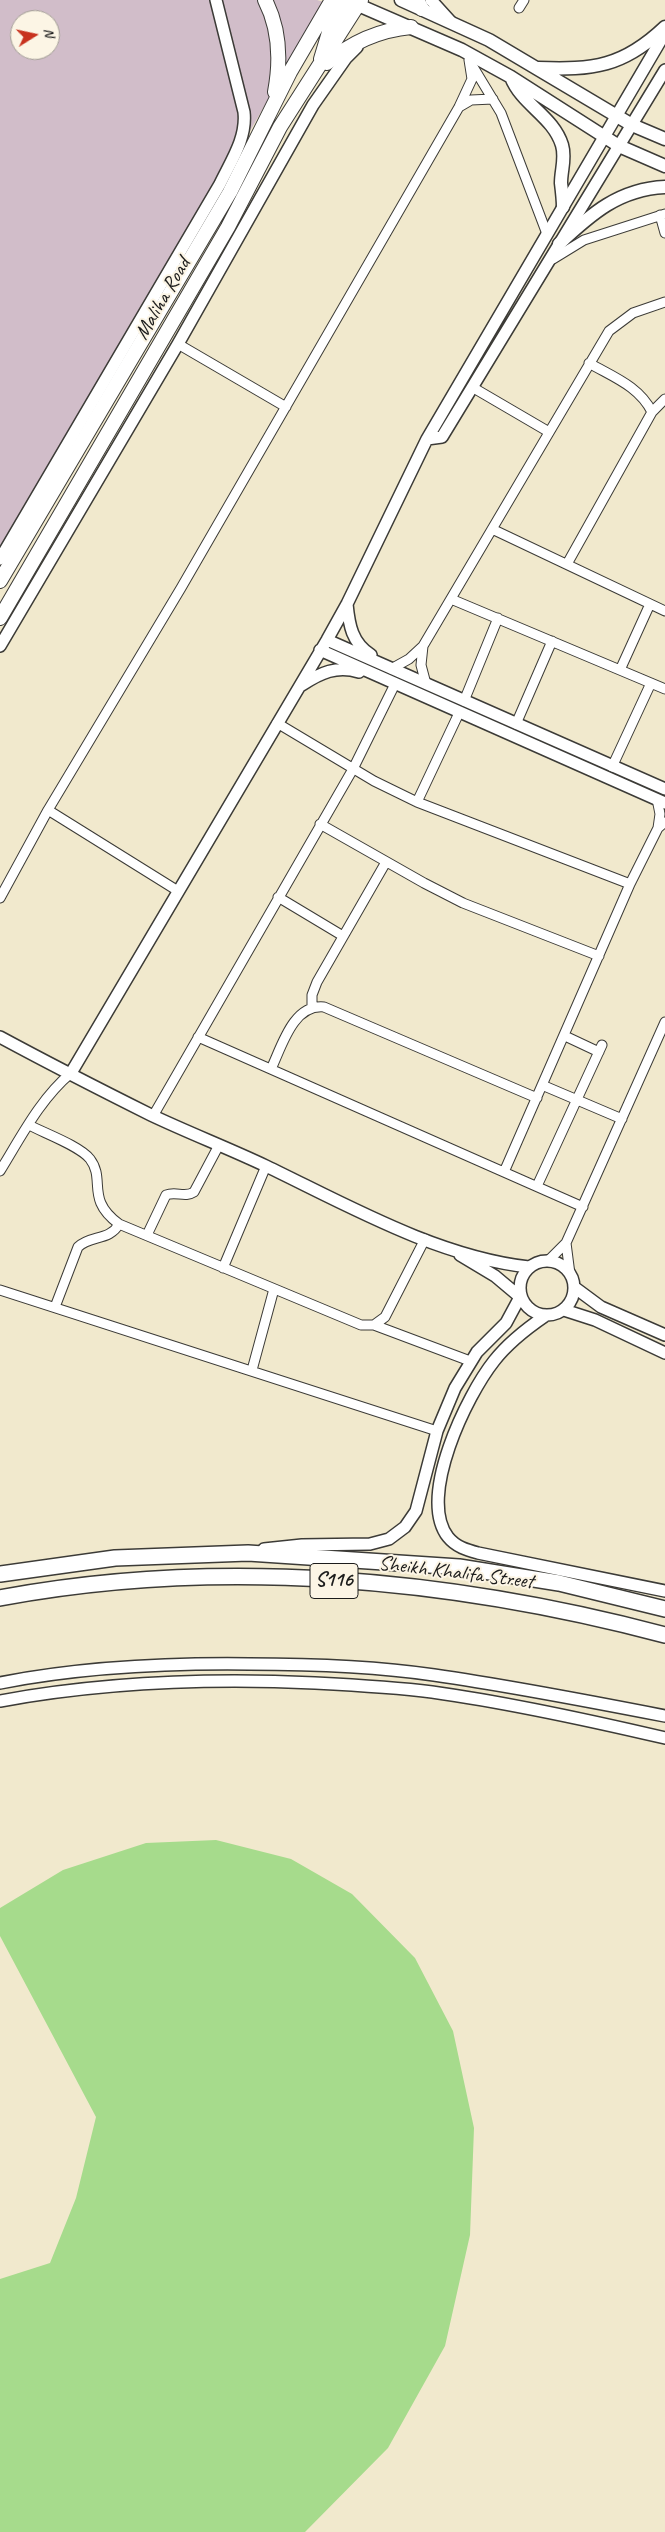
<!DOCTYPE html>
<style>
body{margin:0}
#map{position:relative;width:665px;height:2532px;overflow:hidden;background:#f1e9cd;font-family:Caveat,sans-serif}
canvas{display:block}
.north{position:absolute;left:10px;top:10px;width:50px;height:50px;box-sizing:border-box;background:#fcf5e5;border:1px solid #a29e95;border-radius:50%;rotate:80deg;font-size:14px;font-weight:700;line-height:20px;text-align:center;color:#1c1c1c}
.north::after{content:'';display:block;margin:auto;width:18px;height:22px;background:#c8321e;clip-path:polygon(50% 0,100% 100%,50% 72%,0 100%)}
</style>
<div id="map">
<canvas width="665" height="2532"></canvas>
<div class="north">N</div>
</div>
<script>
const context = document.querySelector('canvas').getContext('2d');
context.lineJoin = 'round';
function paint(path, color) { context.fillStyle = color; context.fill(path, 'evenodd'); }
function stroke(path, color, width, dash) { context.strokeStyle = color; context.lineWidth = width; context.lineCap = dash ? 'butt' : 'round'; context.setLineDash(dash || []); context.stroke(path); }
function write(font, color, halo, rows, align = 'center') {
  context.font = font + ' Caveat,sans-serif'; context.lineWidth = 4; context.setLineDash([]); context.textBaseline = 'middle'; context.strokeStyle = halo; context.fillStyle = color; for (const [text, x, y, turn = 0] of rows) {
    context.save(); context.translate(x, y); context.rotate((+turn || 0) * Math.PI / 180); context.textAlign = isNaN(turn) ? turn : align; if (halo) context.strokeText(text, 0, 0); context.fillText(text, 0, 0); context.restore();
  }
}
const industrial = new Path2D(`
 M 0,0 L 317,0 L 324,2 L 0,567 ZM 20,20 L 50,20 L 50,50 L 20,50 Z`);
const green = new Path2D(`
 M 216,1840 L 291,1859 L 352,1894 L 415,1958 L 453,2031 L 474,2128 L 470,2235 L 445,2346 L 388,2448 L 305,2532 L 0,2532 L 0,2279 L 50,2263 L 76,2198 L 96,2117 L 0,1936 L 0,1908 L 63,1870 L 146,1843 Z`);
const minor = new Path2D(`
 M 519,8 L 524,0
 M 472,65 L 501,113 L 547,234
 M 459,107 L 471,100 L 493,99
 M 660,215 L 665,233
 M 553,259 L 584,240 L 665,214
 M 178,344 L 286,407
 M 589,363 C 613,377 639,386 652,412
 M 472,387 L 549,432
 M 492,529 L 665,611
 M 567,564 L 652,412 L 665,399
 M 451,599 L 665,689
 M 423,646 L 421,665 L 426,684
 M 391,669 L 409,659 L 423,646 L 609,331 L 633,313 L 665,302
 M 620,670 L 650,604
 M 464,701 L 498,618
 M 277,723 L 374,781 L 417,802 L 630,884
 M 516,724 L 552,641
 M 612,767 L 651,683
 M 657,799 L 660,814 L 658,828
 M 417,802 L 459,713
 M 48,810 L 178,891
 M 320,824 L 424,883 L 463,903 L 599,956
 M 278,897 L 343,936
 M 0,898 L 48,810 L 181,588 L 459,107 L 472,79 L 469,60
 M 312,1008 L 312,995 L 317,982 L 386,862
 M 565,1036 L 599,1052
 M 198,1037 L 583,1207
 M 271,1069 C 282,1046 293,1004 324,1007 L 537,1098
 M 542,1085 L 622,1119
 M 153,1116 L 353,769 L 395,684
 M 29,1125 C 44,1133 80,1146 90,1159 C 106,1180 85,1199 119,1224 L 361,1325 L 374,1325 L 385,1317 L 425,1239
 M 0,1171 C 21,1137 40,1099 71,1073
 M 504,1172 L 630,884 L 658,828 L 665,822
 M 537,1186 L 602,1045
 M 147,1235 L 166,1195 C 176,1191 185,1198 194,1192 L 219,1145
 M 566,1243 L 570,1274
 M 548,1261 L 566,1243 L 665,1022
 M 223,1268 L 266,1166
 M 0,1290 L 437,1431
 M 55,1307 L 78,1247 C 90,1235 110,1241 119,1224
 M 374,1325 L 470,1361
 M 252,1370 L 274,1289`);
const tertiary = new Path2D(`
 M 431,0 L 450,21
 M 427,439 L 442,437 L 665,70
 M 0,559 L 220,184 C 231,161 247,138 244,112 L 216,0
 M 347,604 C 349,625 352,643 371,655
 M 327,640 L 665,789
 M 0,646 L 178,344 L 313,105 L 346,58 L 357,47
 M 320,650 L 665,803
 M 302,685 C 320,673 337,665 359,672
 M 0,1037 C 50,1064 101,1090 151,1115 C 189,1133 228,1148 266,1166 C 347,1205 438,1257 529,1267
 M 71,1073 L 327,640 L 347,604 L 427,439 L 665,33
 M520 1288a27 27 0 1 1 54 0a27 27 0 1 1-54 0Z
 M 574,1287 L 601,1307 L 665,1335
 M 564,1310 L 595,1320 L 665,1353
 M 545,1316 C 526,1329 508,1343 494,1361 C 467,1395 417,1497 448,1537 C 456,1547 467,1550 478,1553 L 665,1591
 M 264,1549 L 302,1545 L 370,1544 L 389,1539 L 405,1527 L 416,1511 L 437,1431 L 455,1388 L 477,1352 L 506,1323 L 520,1297 L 495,1276 L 460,1255
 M 0,1683 C 82,1667 166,1663 249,1664 C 310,1664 373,1666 434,1675 C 511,1686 588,1701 665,1716
 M 0,1701 C 104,1682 210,1678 315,1683 C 354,1685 393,1687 432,1692 C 511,1703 588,1720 665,1738`);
const secondary = new Path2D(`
 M 401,0 L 489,40 L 632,125 L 665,139
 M 349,1 L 462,50 L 511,77 L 619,146 L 665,166
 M 538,68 C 593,70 623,67 665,27
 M 511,77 C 522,105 553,116 562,145 C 566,158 561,170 561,183 C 562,191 563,199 563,207
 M 559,244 C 591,214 619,189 665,187`);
const primary = new Path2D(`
 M 265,0 C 280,29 281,60 275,92
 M 417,0 L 422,9
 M 321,59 L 330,29 L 345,0
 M 327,63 C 352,42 379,30 411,27
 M 0,581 L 230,192 L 290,72 L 332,0
 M 0,618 L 228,227 L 280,127 L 361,0`);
const trunk = new Path2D(`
 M 0,1574 L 115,1558 L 248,1553 L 459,1567 L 559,1583 L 665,1609
 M 0,1598 C 219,1557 450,1578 665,1635`);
const shields = [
 [334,1581,48]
];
const shieldNames = [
 ["S116",334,1581]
];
const streetNames = [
 ["Maliha Road",163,299,-60],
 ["Sheikh Khalifa Street",456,1573,7]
];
paint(industrial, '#d1bdc9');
paint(green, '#a6db8c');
stroke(minor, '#3c3b37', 11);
stroke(tertiary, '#3c3b37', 14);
stroke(secondary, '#3c3b37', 15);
stroke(primary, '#3c3b37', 16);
stroke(trunk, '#3c3b37', 18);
stroke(minor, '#fff', 9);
stroke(tertiary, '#fff', 11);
stroke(secondary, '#fff', 12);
stroke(primary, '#fff', 14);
stroke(trunk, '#fff', 15);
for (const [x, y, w] of shields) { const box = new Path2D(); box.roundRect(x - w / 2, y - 17.5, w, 35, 4); context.fillStyle = '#fcf5e5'; context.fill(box); stroke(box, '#1c1c1c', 1); }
write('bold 20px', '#1c1c1c', null, shieldNames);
write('21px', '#1c1c1c', '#fcf5e5', streetNames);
</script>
